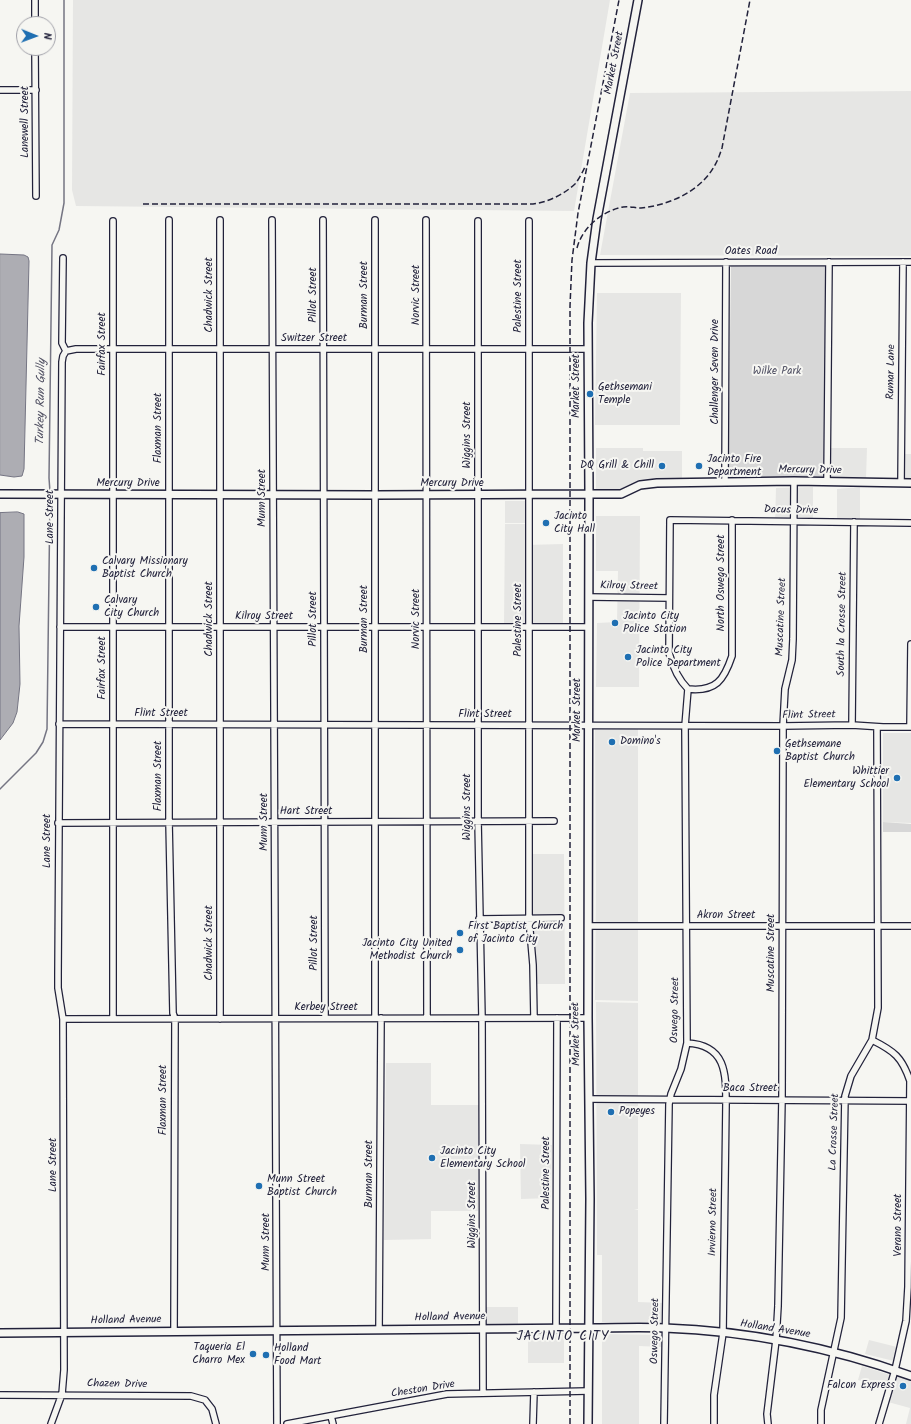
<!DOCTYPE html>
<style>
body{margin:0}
#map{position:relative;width:911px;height:1424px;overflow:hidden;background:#f6f6f2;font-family:Kalam,sans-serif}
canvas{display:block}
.north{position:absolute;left:16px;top:16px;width:40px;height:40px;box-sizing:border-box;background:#f6f6f2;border:1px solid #a1a1a9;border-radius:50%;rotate:91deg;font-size:11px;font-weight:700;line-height:16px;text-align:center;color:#22223b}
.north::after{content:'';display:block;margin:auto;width:14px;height:18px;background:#1f6fb2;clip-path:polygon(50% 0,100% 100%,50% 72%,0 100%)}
</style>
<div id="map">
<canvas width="911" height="1424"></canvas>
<div class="north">N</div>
</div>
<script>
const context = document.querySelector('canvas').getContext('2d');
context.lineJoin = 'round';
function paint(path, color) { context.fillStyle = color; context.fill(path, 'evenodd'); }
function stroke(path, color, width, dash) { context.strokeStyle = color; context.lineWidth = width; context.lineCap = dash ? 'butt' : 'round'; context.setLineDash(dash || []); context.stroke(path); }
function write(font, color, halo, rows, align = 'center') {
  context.font = font + ' Kalam,sans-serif'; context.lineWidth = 4; context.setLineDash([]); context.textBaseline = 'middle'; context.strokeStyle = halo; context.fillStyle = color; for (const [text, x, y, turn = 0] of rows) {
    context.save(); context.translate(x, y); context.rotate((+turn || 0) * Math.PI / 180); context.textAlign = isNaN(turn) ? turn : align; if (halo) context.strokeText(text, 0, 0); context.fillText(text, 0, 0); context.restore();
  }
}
const built = new Path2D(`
 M 73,0 L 610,0 L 574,211 L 76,206 L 72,190 Z
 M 911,91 L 911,256 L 600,255 L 630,93 Z
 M 597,293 L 681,293 L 680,425 L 595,425 Z
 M 596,448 L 643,448 L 643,451 L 682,451 L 682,478 L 641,479 L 618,490 L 596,489 Z
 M 831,448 L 867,448 L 866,479 L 831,479 Z
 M 904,454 L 911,454 L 911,481 L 904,481 Z
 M 813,487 L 813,525 L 775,525 L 776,488 Z
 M 860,487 L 860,519 L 837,519 L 837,489 Z
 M 505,501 L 526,501 L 526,523 L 505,523 Z
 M 596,516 L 640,516 L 639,687 L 596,687 L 597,623 L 617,622 L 618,571 L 596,571 Z
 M 505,524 L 526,524 L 526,545 L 563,544 L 563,623 L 531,623 L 526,571 L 526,623 L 504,623 Z
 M 597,727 L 638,727 L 638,1001 L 595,1000 L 596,887 L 595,729 Z
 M 883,733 L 911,733 L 911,823 L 883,822 Z
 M 532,854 L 564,854 L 565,984 L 536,984 L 532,921 Z
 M 596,1002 L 638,1003 L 638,1209 L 634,1209 L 638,1210 L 638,1281 L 635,1281 L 638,1281 L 638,1302 L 664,1303 L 664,1322 L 602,1322 L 602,1255 L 597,1255 Z
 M 386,1063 L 431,1063 L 431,1105 L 479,1105 L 478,1211 L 431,1211 L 431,1239 L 384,1240 Z
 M 520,1144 L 552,1145 L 551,1198 L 521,1199 Z
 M 485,1307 L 518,1307 L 518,1325 L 485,1325 Z
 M 528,1332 L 564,1332 L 564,1363 L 528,1363 Z
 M 602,1334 L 662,1335 L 662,1347 L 639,1346 L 639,1424 L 602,1424 Z
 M 869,1340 L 897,1347 L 894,1361 L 865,1354 Z
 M 862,1366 L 890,1375 L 886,1388 L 858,1380 Z
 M 896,1376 L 911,1381 L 911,1424 L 906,1424 L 910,1408 L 888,1402 Z`);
const green = new Path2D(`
 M 826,264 L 825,477 L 728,476 L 731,266 L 732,265 Z
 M 883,822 L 911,824 L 911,832 L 883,832 Z`);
const water = new Path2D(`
 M 0,254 L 24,255 L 28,257 L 29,261 L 24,469 L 22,476 L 14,477 L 0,475 Z
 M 18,512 L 24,514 L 24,557 L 19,626 L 20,684 L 17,712 L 13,723 L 0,740 L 0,513 Z`);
const stream = new Path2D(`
 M 50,492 L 49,478 L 52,245 L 59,230 L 64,203 L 64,0
 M 0,789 L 36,753 L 43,742 L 47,729 L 50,496`);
const minor = new Path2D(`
 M 35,0 L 35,24
 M 35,48 L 36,196
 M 0,90 L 36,90
 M 169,220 L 169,822 L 173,1013 L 175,1019 L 174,1331
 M 272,220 L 277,1424
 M 323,220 L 325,1018
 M 375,220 L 375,1018
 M 426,220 L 427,1018
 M 478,221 L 478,821 L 482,1018 L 483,1393
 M 529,221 L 529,919 L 533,965 L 534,1018
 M 591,263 L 911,262
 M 66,351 L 76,349 L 588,349
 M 725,481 L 726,262
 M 827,482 L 829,262
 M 901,482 L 903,262
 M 589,597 L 669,598
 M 60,627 L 589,627
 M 688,689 C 678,679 673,668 669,653 L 670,520 L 911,523
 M 688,689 C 716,692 724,680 732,656 L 732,520
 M 59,724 L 783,726 L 852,725 L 883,727 L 911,727
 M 852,725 L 854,522
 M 910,727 L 911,644
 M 58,823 L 554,821
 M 479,919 L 561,918
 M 588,926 L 911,926
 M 63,1019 L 588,1018
 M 113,1019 L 113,221
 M 220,1019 L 220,220
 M 872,1040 C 894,1051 902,1057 910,1081 L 908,1287 L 906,1321 L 895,1370 L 879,1424
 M 687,1043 C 726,1045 726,1073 726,1104 L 723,1333 L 714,1395 L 714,1424
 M 589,1099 L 911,1101
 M 556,1328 L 557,1018
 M 379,1330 L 381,1018
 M 1,1395 L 191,1396 L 205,1400 L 212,1409 L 216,1424
 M 331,1416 L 333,1424
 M 51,1424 L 62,1394 L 64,1370 L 63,1019 L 58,988 L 58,974 L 62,362 L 63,356 L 66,351 L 62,343 L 63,258
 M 287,1424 L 447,1394 L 588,1391
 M 533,1424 L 534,1392
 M 664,1424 L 669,1104 L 671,1094 L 681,1069 L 687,1043 L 685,726 L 688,689
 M 768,1424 L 767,1414 L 776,1340 L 778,1306 L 782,1099 L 783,726 L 785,689 L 792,660 L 793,639 L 794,481
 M 821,1424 L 821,1410 L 841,1318 L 845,1096 L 851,1076 L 872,1040 L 878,1008 L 877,727`);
const major = new Path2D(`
 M 0,494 L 375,495 L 589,494 L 621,494 L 640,485 L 657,483 L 794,481 L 911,483
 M 0,1333 L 589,1328 C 615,1328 640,1327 665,1328 C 748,1331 833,1348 911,1376
 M 588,1424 L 590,1199 L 588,1018 L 589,494 L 588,323 L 591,263 L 597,219 L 638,0`);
const rail = new Path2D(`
 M 143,204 L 533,204 C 548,202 563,195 575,184 C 579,179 582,173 585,167
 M 577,248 C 582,228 602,211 623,207 C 629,206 635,208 641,208 C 670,205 701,191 715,165 C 718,160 720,154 722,148 L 750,0
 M 570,1424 L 570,306 L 572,260 L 578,213 L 619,0`);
const markers = [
 [590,394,4,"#1f6fb2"],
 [662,466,4,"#1f6fb2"],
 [699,466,4,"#1f6fb2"],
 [546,523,4,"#1f6fb2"],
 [94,568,4,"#1f6fb2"],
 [96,607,4,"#1f6fb2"],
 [615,623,4,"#1f6fb2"],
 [628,657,4,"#1f6fb2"],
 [612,742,4,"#1f6fb2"],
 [777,751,4,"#1f6fb2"],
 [897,778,4,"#1f6fb2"],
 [460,933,4,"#1f6fb2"],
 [460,950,4,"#1f6fb2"],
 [611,1112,4,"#1f6fb2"],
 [432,1158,4,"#1f6fb2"],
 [259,1186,4,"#1f6fb2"],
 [253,1354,4,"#1f6fb2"],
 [266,1355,4,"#1f6fb2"],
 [903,1386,4,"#1f6fb2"]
];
const streetNames = [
 ["Market Street",615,63,-79],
 ["Lanewell Street",26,122,-90],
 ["Oates Road",751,252],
 ["Chadwick Street",210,295,-90],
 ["Pillot Street",314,295,-90],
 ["Burman Street",365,295,-90],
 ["Norvic Street",417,295,-90],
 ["Palestine Street",519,296,-90],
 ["Switzer Street",314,339],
 ["Fairfax Street",103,344,-90],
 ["Challenger Seven Drive",716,372,-90],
 ["Rumar Lane",892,372,-89],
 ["Market Street",577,386,-90],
 ["Flaxman Street",159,428,-90],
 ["Wiggins Street",468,435,-90],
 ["Mercury Drive",810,471,1],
 ["Mercury Drive",128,484],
 ["Mercury Drive",452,484],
 ["Munn Street",263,498,-90],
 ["Dacus Drive",791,511,1],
 ["Lane Street",51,517,-90],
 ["North Oswego Street",722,583,-90],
 ["Kilroy Street",629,587,1],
 ["Kilroy Street",264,617],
 ["Muscatine Street",782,617,-88],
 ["Chadwick Street",210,619,-90],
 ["Pillot Street",314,619,-90],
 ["Burman Street",365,619,-90],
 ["Norvic Street",417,619,-90],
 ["Palestine Street",519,620,-90],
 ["South la Crosse Street",843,624,-89],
 ["Fairfax Street",103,668,-90],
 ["Market Street",578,710,-90],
 ["Flint Street",161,714],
 ["Flint Street",485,715],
 ["Flint Street",809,716,-1],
 ["Flaxman Street",159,776,-90],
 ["Wiggins Street",468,807,-90],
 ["Hart Street",306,812],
 ["Munn Street",265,822,-90],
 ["Lane Street",48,841,-90],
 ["Akron Street",726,916],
 ["Chadwick Street",210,943,-90],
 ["Pillot Street",315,943,-90],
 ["Muscatine Street",772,953,-90],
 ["Kerbey Street",326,1008],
 ["Oswego Street",676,1010,-89],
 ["Market Street",577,1034,-91],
 ["Baca Street",750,1089],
 ["Flaxman Street",164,1100,-90],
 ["La Crosse Street",835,1132,-88],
 ["Lane Street",54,1165,-90],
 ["Palestine Street",547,1173,-90],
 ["Burman Street",370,1174,-90],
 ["Wiggins Street",473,1215,-90],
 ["Invierno Street",714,1222,-89],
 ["Verano Street",899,1225,-90],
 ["Munn Street",267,1242,-90],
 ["Holland Avenue",450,1318,-1],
 ["Holland Avenue",126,1321,-1],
 ["Holland Avenue",775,1330,9],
 ["Oswego Street",656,1331,-89],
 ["Chazen Drive",117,1385,1],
 ["Cheston Drive",423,1390,-9]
];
const parkNames = [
 ["Wilke Park",777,372]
];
const poiNames = [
 ["Gethsemani",598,388],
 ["Temple",598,401],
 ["Jacinto Fire",707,460],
 ["Department",707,473],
 ["DQ Grill & Chill",654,466,"right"],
 ["Jacinto",554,517],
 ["City Hall",554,530],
 ["Calvary Missionary",102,562],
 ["Baptist Church",102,575],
 ["Calvary",104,601],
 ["City Church",104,614],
 ["Jacinto City",623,617],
 ["Police Station",623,630],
 ["Jacinto City",636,651],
 ["Police Department",636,664],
 ["Domino's",620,742],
 ["Gethsemane",785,745],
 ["Baptist Church",785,758],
 ["Whittier",889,772,"right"],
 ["Elementary School",889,785,"right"],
 ["First Baptist Church",468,927],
 ["of Jacinto City",468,940],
 ["Jacinto City United",452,944,"right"],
 ["Methodist Church",452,957,"right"],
 ["Popeyes",619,1112],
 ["Jacinto City",440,1152],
 ["Elementary School",440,1165],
 ["Munn Street",267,1180],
 ["Baptist Church",267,1193],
 ["Taqueria El",245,1348,"right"],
 ["Charro Mex",245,1361,"right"],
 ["Holland",274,1349],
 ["Food Mart",274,1362],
 ["Falcon Express",895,1386,"right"]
];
const waterNames = [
 ["Turkey Run Gully",42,402,-89]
];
const quarterNames = [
 ["JACINTO CITY",563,1338]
];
paint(built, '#e6e6e4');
paint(green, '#d7d7d7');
paint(water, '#adadb3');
stroke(water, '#757583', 1);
stroke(stream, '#757583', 1.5);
stroke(minor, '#22223b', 8);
stroke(major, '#22223b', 10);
stroke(minor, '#f6f6f2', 5.5);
stroke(major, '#f6f6f2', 7);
stroke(rail, '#22223b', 1.5, [6, 3]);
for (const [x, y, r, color] of markers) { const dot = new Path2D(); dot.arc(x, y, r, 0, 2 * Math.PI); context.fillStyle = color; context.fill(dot); stroke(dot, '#f6f6f2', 1.5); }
write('11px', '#22223b', '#f6f6f2', streetNames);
write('11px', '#4f4f62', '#f6f6f2', parkNames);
write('11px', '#22223b', '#f6f6f2', poiNames, 'left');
write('italic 12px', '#535365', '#f6f6f2', waterNames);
context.letterSpacing = '1px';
write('13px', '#22223b', '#f6f6f2', quarterNames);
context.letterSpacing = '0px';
</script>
